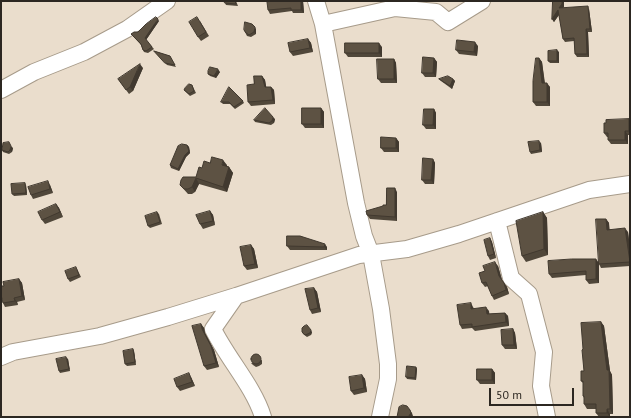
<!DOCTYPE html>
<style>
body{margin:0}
#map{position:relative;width:631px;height:418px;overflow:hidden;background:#eaddcc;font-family:"PT Sans",sans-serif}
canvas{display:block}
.frame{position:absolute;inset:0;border:2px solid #2c2721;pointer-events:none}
.scale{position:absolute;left:489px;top:388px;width:85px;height:18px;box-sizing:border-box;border:2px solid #2c2721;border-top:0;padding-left:5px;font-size:12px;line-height:14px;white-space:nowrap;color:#2c2721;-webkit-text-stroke:3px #eaddcc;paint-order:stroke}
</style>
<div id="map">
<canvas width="631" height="418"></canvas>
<div class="frame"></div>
<div class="scale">50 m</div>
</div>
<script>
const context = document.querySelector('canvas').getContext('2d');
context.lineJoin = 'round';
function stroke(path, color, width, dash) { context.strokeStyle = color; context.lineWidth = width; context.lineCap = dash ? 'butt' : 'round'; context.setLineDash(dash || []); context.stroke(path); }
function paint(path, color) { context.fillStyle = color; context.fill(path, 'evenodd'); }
const minor = new Path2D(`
 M 316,1 L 323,24 L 356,203 L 364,236 L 371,254 L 381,309 L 388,364 L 388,379 L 380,417
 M 323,24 L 395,8 L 436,12 L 448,22 L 482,1
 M 1,90 L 34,72 L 84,52 L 127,29 L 167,1
 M 497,221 L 511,278 L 529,294 L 544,352 L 541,386 L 547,417
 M 236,296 L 213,329 C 227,358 254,387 263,417
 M 1,357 L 13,352 L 100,336 L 168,317 L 236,296 L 359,255 L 407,249 L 459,234 L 589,190 L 630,184`);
const wall = new Path2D(`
 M 224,1 L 236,1 L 238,6 L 226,5 Z
 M 273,1 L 303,1 L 304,13 L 293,13 L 292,11 L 270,14 L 268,10 Z
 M 553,1 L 564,1 L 563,8 L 589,9 L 592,32 L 588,32 L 589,57 L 577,57 L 575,54 L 574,41 L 565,42 L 563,39 L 559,15 L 554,22 L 552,19 Z
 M 159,21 L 146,40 L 154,49 L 148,53 L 144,52 L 143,50 L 141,45 L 131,34 L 138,32 Z
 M 200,21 L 209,36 L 201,41 L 198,37 Z
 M 256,29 L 256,34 L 251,37 L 247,36 L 244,30 Z
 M 308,39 L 311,43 L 313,52 L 293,56 L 290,52 Z
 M 478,46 L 477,56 L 459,54 L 456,50 Z
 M 382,47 L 382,57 L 348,57 L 345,53 Z
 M 154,51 L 170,56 L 176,67 L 167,65 Z
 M 559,52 L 559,63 L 550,63 L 548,61 Z
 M 434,58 L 437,62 L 436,77 L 425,77 L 422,73 Z
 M 539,58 L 542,62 L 545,83 L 550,87 L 550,106 L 536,106 L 533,102 Z
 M 394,59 L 396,63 L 397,83 L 381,83 L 378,79 Z
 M 143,68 L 133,91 L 129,94 L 118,79 Z
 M 220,72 L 216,78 L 210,76 L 208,74 Z
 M 262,76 L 265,80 L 266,87 L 271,87 L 274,90 L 275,104 L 251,106 L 248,102 L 254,84 Z
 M 439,79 L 453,79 L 455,81 L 452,89 L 441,81 Z
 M 192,85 L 196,93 L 190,96 L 184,90 Z
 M 243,101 L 244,103 L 235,109 L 230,104 L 223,104 L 221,102 Z
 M 321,108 L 324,112 L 324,128 L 305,128 L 302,124 Z
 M 434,109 L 436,113 L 436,129 L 426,129 L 423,125 Z
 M 275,119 L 274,123 L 271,125 L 255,122 L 254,120 Z
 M 629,119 L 630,121 L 630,135 L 628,135 L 628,144 L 611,144 L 608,140 L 608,137 L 607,137 L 604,133 L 606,123 Z
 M 396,138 L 399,142 L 399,152 L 384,152 L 381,148 Z
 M 541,143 L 542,152 L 531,154 L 530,152 Z
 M 187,145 L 189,147 L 190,153 L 186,157 L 179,171 L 171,168 L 170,165 Z
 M 13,148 L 12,152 L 9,154 L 3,152 L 2,150 Z
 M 433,159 L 435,163 L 434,184 L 425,184 L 422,180 Z
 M 210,163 L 227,165 L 227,166 L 229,167 L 233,173 L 227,192 L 199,184 L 195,192 L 192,194 L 188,194 L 180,185 L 196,177 L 202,168 Z
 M 26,185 L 27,195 L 14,196 L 12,194 Z
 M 50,185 L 53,193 L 33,199 L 31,195 Z
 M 397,192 L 397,221 L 370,219 L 367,215 L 386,205 Z
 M 56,204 L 59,208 L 63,217 L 45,224 L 42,220 Z
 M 210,211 L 213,215 L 215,225 L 203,229 L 200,224 Z
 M 157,212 L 159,214 L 162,224 L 150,228 L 148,226 Z
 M 543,212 L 547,218 L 548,255 L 526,262 L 522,256 Z
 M 606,219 L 609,223 L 609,229 L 628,232 L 630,248 L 630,266 L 601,268 L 599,264 Z
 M 300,236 L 327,247 L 327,250 L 290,250 L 287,246 Z
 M 490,238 L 492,242 L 496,258 L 490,260 L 488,256 Z
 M 251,245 L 254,249 L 258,268 L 247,270 L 244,266 Z
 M 599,263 L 599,283 L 589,284 L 586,280 L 586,275 L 552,278 L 549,274 Z
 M 498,266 L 502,280 L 507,287 L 509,294 L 494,300 L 492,296 L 488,286 L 485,287 L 482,283 L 485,271 Z
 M 77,269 L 81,277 L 70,282 L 68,279 Z
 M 19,279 L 22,283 L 25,300 L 17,302 L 18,305 L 5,307 L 3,303 L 4,286 Z
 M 314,288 L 317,292 L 321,312 L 312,314 L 310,310 Z
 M 473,307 L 474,309 L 489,311 L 489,314 L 505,313 L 508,316 L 509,326 L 475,331 L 472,328 L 462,329 L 460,325 Z
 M 601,322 L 604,326 L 610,371 L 612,375 L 613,414 L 610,414 L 610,417 L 599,417 L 596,413 L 596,409 L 587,409 L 584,404 L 584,398 L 583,396 L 583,383 L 581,381 L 584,371 L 583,349 Z
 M 201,324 L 204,328 L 205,333 L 214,350 L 219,367 L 207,370 L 204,366 Z
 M 513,329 L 515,333 L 517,349 L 505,349 L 502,345 Z
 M 302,332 L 312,332 L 311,335 L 307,337 L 303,334 Z
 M 133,349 L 134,351 L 136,365 L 127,366 L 125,364 Z
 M 68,359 L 70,371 L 60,373 L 59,371 Z
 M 262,360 L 262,364 L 259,366 L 256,367 L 253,365 L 251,363 Z
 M 416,367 L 417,369 L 416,380 L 407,379 L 406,377 Z
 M 492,369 L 495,373 L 495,384 L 480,384 L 477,380 Z
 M 362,375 L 365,379 L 367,392 L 354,395 L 351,391 Z
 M 191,377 L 195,386 L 180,391 L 177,387 Z`);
const shadedWall = new Path2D(`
 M 301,1 L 303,1 L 304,13 L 301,10 Z
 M 562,1 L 564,1 L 564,7 L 561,11 L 559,8 Z
 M 588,6 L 589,9 L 592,32 L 590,29 Z
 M 558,10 L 560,13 L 554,22 L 552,19 Z
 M 158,19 L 159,21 L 146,40 L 145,38 Z
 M 255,27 L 256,29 L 256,34 L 254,32 Z
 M 586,29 L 588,32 L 589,57 L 587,54 Z
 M 308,39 L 311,43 L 313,52 L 310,48 Z
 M 475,42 L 478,46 L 477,56 L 474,52 Z
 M 379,43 L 382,47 L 382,57 L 379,53 Z
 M 557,50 L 559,52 L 559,63 L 557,61 Z
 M 434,58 L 437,62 L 436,77 L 433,73 Z
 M 539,58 L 542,62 L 545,87 L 542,83 Z
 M 394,59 L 396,63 L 397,83 L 394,79 Z
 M 140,64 L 143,68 L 133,91 L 130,87 Z
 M 218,69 L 220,72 L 216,78 L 214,76 Z
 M 262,76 L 265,80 L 267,91 L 265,87 Z
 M 453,79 L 455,81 L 452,89 L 450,86 Z
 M 547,83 L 550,87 L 550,106 L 547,102 Z
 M 271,87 L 274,90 L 275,104 L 273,100 Z
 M 321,108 L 324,112 L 324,128 L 321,124 Z
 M 434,109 L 436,113 L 436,129 L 433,125 Z
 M 273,117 L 275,119 L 274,123 L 272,121 Z
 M 629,119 L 630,121 L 630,132 L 629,131 Z
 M 625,131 L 628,135 L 628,144 L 625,140 Z
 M 396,138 L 399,142 L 399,152 L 396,148 Z
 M 539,141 L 541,143 L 542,152 L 540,150 Z
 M 187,145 L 189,147 L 190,153 L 186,157 L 179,171 L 178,169 Z
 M 11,146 L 13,148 L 12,152 L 10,150 Z
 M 433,159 L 435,163 L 434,184 L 431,180 Z
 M 223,160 L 227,165 L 225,170 L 222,165 Z
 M 229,167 L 233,173 L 227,192 L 223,187 Z
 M 196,178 L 199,184 L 195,192 L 192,187 Z
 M 48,181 L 50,185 L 53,193 L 50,189 Z
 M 25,183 L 26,185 L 27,195 L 26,193 Z
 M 395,188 L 397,192 L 397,221 L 395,217 Z
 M 56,204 L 59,208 L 63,217 L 60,212 Z
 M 210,211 L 213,215 L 215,225 L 213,221 Z
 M 543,212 L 547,218 L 548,255 L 544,249 Z
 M 606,219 L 609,223 L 610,233 L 607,230 Z
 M 625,228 L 628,232 L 630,248 L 630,262 Z
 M 490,238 L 492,242 L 496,258 L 494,254 Z
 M 325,244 L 327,247 L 327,250 L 324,247 Z
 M 251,245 L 254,249 L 258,268 L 255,264 Z
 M 596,259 L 599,263 L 599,283 L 596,279 Z
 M 495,262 L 498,266 L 502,280 L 499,276 Z
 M 19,279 L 22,283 L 25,300 L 22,296 Z
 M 504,283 L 507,287 L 509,294 L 506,290 Z
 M 314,288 L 317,292 L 321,312 L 318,308 Z
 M 14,298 L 17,302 L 18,305 L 15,301 Z
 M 471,303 L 473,307 L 474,312 L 471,309 Z
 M 486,307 L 489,311 L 490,318 L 487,314 Z
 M 505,313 L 508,316 L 509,326 L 506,322 Z
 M 601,322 L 604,326 L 610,371 L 612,375 L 613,414 L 610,409 L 607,370 Z
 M 201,324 L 204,328 L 205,333 L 214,350 L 219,367 L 216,363 L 202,329 Z
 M 513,329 L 515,333 L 517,349 L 514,345 Z
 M 311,330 L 312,332 L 311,335 L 310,333 Z
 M 133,349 L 134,351 L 136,365 L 135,362 Z
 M 66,357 L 68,359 L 70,371 L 69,369 Z
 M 416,367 L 417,369 L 416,380 L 415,378 Z
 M 492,369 L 495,373 L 495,384 L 492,380 Z
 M 189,373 L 191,377 L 195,386 L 192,382 Z
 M 362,375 L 365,379 L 367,392 L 364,388 Z
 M 607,409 L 610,414 L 610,417 L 607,413 Z
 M 410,410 L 412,413 L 413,416 L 412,417 L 408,417 Z`);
const building = new Path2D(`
 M 224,1 L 235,1 L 236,4 L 225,3 Z
 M 273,1 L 301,1 L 301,10 L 291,10 L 291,8 L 268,10 L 267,2 Z
 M 553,1 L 562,1 L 562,4 L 559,8 L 588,6 L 590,29 L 586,29 L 587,54 L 575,54 L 574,38 L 563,39 L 558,10 L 552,19 Z
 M 156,17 L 158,19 L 145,38 L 152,47 L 146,51 L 143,50 L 141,44 L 131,34 L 134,32 L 138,32 L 146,24 Z
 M 197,17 L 206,32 L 198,37 L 189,22 Z
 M 245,22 L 252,24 L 255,27 L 254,32 L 249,35 L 246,33 L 244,30 Z
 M 308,39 L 310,48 L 290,52 L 288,43 Z
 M 457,40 L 475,42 L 474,52 L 456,50 Z
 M 345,43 L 379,43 L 379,53 L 345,53 Z
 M 557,50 L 557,61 L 548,61 L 548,51 Z
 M 154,51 L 170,56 L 175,65 L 165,63 Z
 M 423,57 L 434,58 L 433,73 L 422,73 Z
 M 536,58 L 539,58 L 542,83 L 547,83 L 547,102 L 533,102 L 533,81 Z
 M 377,59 L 394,59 L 394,79 L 378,79 Z
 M 140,64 L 130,87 L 126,90 L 118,79 Z
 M 210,67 L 218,69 L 214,76 L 208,74 L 208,71 Z
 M 254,76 L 262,76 L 265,87 L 271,87 L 273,100 L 248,102 L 247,85 L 254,84 Z
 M 448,76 L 453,79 L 450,86 L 439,79 Z
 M 189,84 L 192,85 L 194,91 L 189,94 L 184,90 L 185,88 Z
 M 229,87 L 243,101 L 234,107 L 229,102 L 221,102 Z
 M 265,108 L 273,117 L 272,121 L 269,123 L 254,120 Z
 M 302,108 L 321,108 L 321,124 L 302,124 Z
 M 424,109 L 434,109 L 433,125 L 423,125 Z
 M 629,119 L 629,131 L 625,131 L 625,140 L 608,140 L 608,133 L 604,133 L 604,123 L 606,123 L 606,120 Z
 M 381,137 L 396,138 L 396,148 L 381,148 Z
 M 539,141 L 540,150 L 530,152 L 528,142 Z
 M 9,142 L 11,146 L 10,150 L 8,152 L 2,150 L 3,143 Z
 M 182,144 L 187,145 L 189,151 L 185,155 L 178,169 L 170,165 L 178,146 Z
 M 212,157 L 223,160 L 222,165 L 229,167 L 223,187 L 196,178 L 192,187 L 188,189 L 184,189 L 180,185 L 181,180 L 183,177 L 196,177 L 199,167 L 202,168 L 204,161 L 210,163 Z
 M 423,158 L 433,159 L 431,180 L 422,180 Z
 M 48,181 L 50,189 L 31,195 L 28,187 Z
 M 25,183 L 26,193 L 12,194 L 11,184 Z
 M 387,188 L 395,188 L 395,217 L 367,215 L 366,211 L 383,206 L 383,205 L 386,205 Z
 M 56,204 L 60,212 L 42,220 L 38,212 Z
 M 210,211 L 213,221 L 200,224 L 196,215 Z
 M 157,212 L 160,222 L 148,226 L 145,216 Z
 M 543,212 L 544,249 L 522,256 L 516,221 Z
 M 596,219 L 606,219 L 607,230 L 625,228 L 630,262 L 599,264 Z
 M 287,236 L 300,236 L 325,244 L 324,247 L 287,246 Z
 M 490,238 L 494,254 L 488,256 L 484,240 Z
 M 251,245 L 255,264 L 244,266 L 240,247 Z
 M 572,259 L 596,259 L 596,279 L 586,280 L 586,271 L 549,274 L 548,261 Z
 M 495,262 L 499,276 L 504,283 L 506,290 L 492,296 L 486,282 L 482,283 L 479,273 L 485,271 L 483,266 Z
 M 76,267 L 79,275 L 68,279 L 65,271 Z
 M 19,279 L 22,296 L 14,298 L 15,301 L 3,303 L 1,295 L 1,286 L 4,286 L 3,282 Z
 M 314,288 L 318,308 L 310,310 L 305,289 Z
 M 471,303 L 471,309 L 486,307 L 487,314 L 505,313 L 506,322 L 472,327 L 472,324 L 460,325 L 457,305 Z
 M 601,322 L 607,370 L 609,370 L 610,409 L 607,409 L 607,413 L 596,413 L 596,404 L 584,404 L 584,396 L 583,396 L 583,381 L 581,381 L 581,371 L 584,371 L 582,350 L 583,349 L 581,323 Z
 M 201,324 L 202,329 L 211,346 L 216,363 L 204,366 L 192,326 Z
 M 307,325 L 311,330 L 310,333 L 305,335 L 302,332 L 302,328 L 304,326 Z
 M 513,329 L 514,345 L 502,345 L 501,330 Z
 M 133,349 L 135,362 L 125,364 L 123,351 Z
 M251 359a5 5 0 1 1 10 0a5 5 0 1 1-10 0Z
 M 66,357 L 69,369 L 59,371 L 56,359 Z
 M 407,366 L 416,367 L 415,378 L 406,377 Z
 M 477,369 L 492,369 L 492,380 L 477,380 Z
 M 189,373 L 192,382 L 177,387 L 174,379 Z
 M 362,375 L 364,388 L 351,391 L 349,377 Z
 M 403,405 L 407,406 L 410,410 L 411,413 L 408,417 L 397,417 L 399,407 Z`);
stroke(minor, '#a79b8a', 18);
stroke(minor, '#fff', 16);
paint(wall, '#50473a');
paint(shadedWall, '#41392f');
paint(building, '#5d5243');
stroke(building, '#41392f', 1);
</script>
